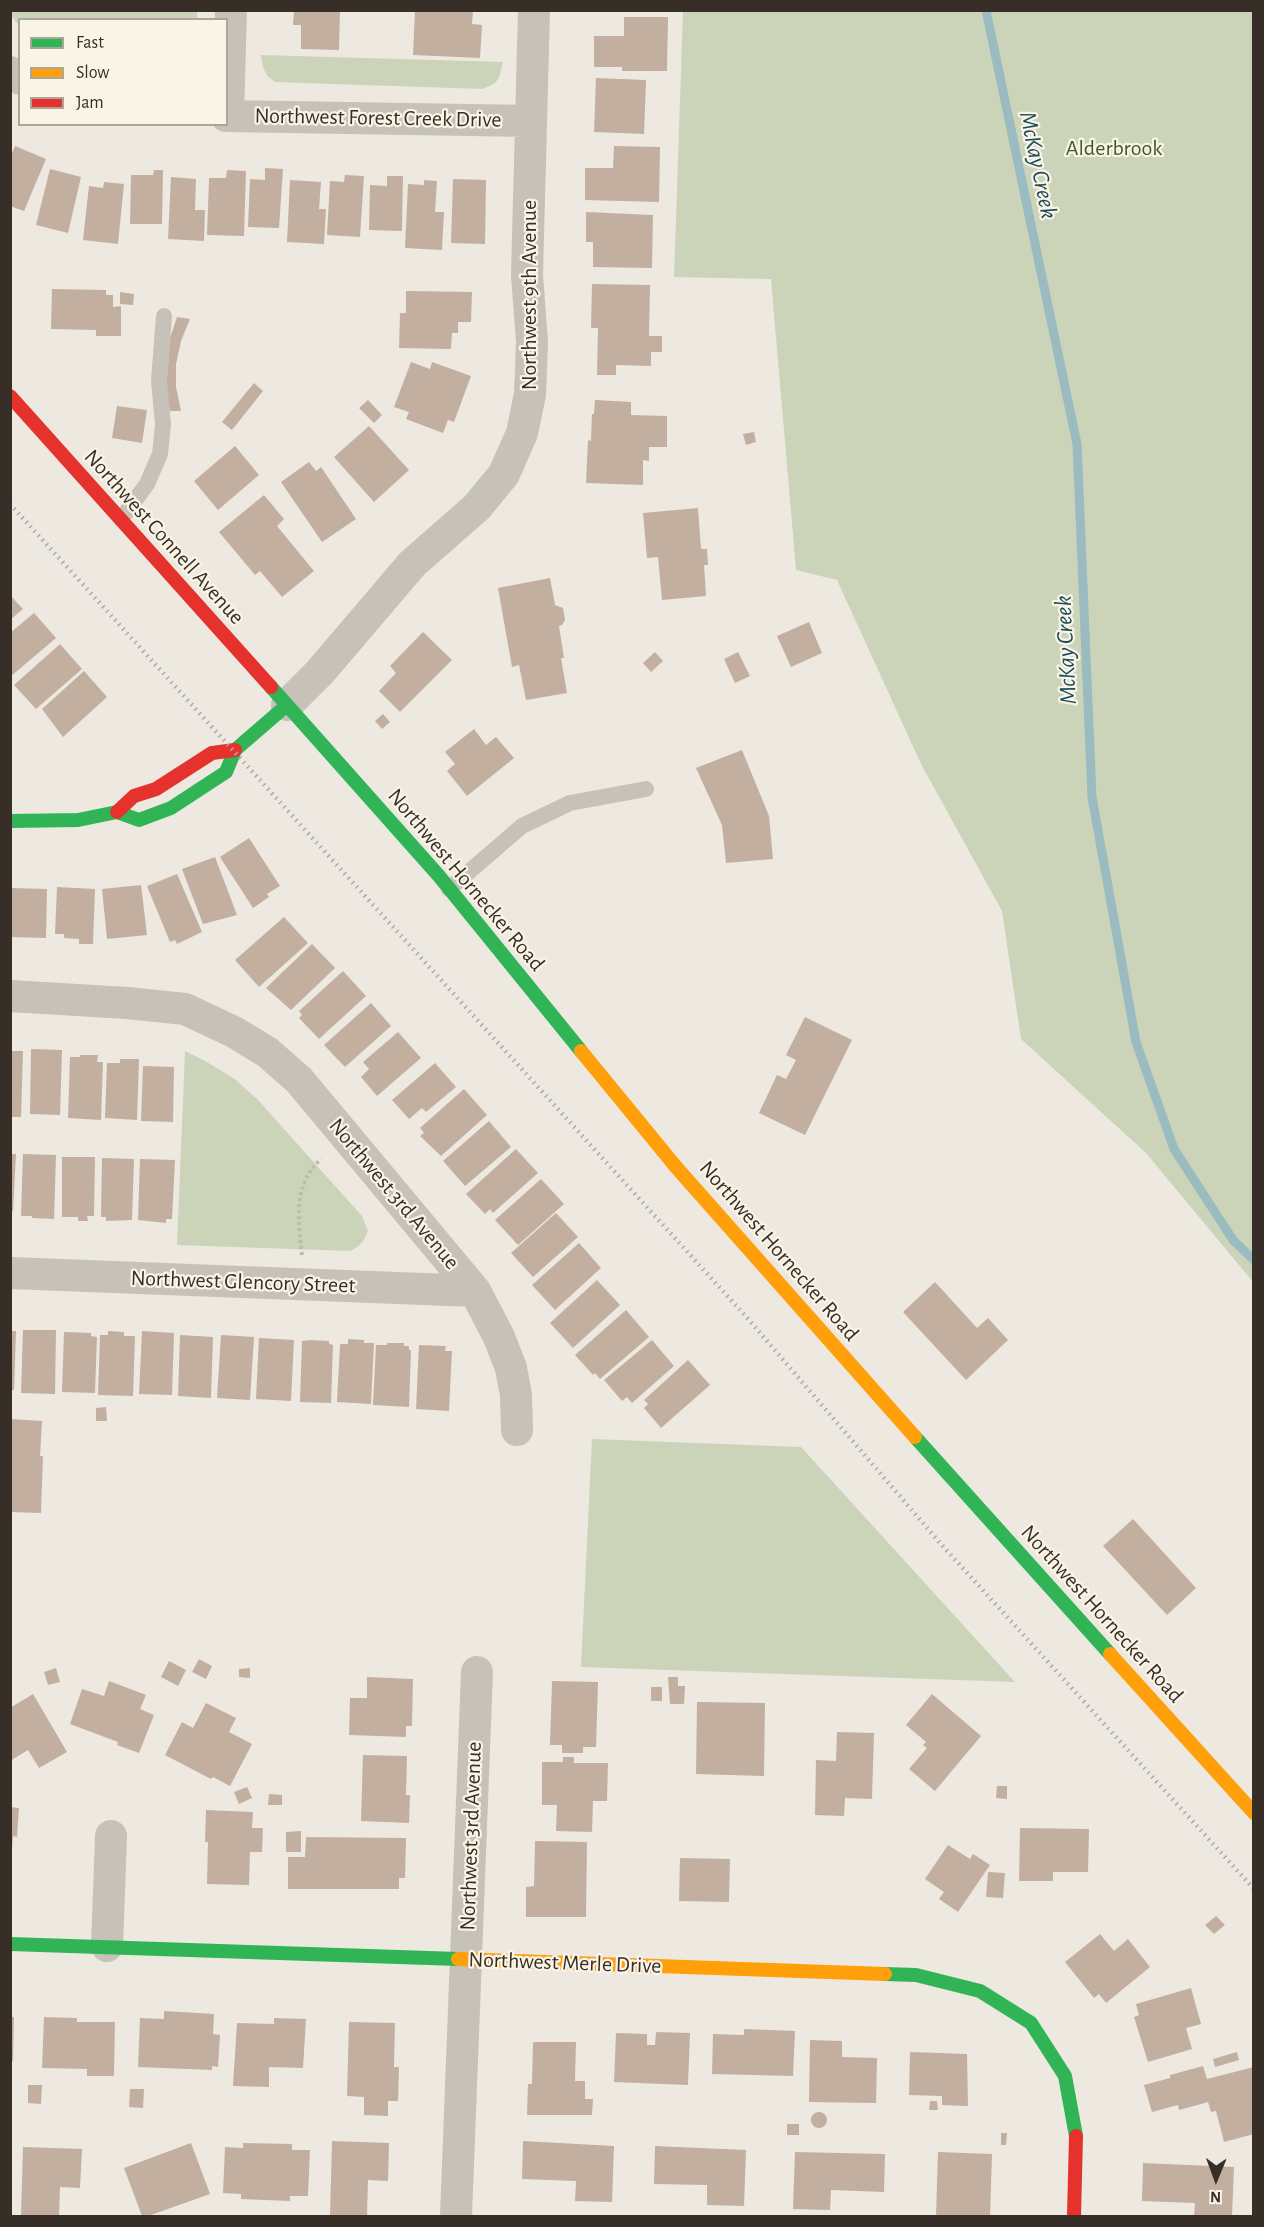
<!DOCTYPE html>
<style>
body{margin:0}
#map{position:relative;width:1264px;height:2227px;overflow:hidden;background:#ede9e0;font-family:"Alegreya Sans",sans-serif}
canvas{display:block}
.frame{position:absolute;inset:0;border:12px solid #372e27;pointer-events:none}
.legend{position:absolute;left:18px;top:18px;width:210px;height:108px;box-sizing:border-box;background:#faf4e6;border:2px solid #aca59a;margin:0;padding:8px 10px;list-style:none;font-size:18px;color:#372e27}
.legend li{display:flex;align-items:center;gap:12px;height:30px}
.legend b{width:30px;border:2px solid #aca59a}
.north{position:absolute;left:1186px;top:2149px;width:60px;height:60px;-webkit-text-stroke:4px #faf4e6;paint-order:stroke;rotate:181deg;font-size:16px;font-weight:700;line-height:24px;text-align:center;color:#372e27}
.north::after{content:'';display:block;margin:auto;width:21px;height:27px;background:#372e27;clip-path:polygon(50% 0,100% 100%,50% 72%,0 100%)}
</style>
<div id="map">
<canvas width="1264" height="2227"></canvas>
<div class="frame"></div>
<ul class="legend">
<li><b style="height:8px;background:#30b455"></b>Fast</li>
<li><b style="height:8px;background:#ff9f0a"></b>Slow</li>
<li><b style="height:8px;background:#e5322d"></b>Jam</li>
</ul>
<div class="north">N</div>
</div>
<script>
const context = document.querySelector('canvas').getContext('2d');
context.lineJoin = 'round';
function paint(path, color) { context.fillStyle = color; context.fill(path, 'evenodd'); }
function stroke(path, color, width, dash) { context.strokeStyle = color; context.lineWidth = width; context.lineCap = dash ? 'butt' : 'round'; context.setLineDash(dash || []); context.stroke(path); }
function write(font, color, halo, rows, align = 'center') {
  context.font = font + ' "Alegreya Sans",sans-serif'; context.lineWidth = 4.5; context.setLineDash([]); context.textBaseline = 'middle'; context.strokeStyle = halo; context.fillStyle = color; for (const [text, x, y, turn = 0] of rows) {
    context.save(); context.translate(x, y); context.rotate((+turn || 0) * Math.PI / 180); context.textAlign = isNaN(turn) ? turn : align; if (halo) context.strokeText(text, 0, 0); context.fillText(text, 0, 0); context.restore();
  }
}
const green = new Path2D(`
 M 10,11 L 197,10 L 197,19 L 20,20 L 19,25 L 11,16 Z
 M 683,11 L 1253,11 L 1253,1282 L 1146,1153 L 1021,1039 L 1002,911 L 921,764 L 837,580 L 796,570 L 771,279 L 674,277 Z
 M 261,55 L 503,62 C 499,79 499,84 482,89 L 275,82 C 264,75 263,68 261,55 Z
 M 185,1051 L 207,1062 L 236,1080 L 258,1100 L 362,1216 L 368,1231 C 364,1242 360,1246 350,1251 L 177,1245 Z
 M 592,1439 L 801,1447 L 1015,1682 L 581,1667 Z`);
const stream = new Path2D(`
 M 986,10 L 1077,444 L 1092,797 L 1136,1042 L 1174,1149 L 1233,1240 L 1254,1260`);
const building = new Path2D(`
 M 294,10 L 340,10 L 339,50 L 301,49 L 301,25 L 293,25 Z
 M 415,10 L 473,10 L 472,24 L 482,25 L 480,58 L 413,55 Z
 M 624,17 L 668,17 L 667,71 L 622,71 L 622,67 L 594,67 L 594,36 L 624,36 Z
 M 596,78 L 646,80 L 644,134 L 594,132 Z
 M 15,146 L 46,159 L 24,211 L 10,206 L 10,158 Z
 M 614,146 L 660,147 L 659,202 L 585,200 L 585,168 L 613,168 Z
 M 265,168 L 283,169 L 279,228 L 248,227 L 250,179 L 265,180 Z
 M 50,169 L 81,177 L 68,233 L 36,225 Z
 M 154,170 L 163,170 L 162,224 L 130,224 L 131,175 L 153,175 Z
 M 227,170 L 246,171 L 244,236 L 207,235 L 209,178 L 226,178 Z
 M 345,175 L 364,176 L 360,237 L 327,235 L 330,181 L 344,182 Z
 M 387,176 L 403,176 L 402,231 L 369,230 L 370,185 L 387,186 Z
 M 171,177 L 196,179 L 195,210 L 205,210 L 204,241 L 168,239 Z
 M 453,179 L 486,180 L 485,244 L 451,243 Z
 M 290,180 L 321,182 L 319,209 L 326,209 L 324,244 L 287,242 Z
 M 424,180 L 437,181 L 435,212 L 444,212 L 442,250 L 405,248 L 408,184 L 424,185 Z
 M 104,182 L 124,184 L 118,244 L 83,240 L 89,186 L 103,188 Z
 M 586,212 L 653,215 L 652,268 L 593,267 L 593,242 L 586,242 Z
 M 592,284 L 650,285 L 649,336 L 662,336 L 662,352 L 651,352 L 651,366 L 616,365 L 616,375 L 597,375 L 598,328 L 591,328 Z
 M 52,289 L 106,290 L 106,295 L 113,295 L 113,307 L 121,306 L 121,336 L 96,336 L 96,330 L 51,329 Z
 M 406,291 L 472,292 L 471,322 L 458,322 L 458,333 L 452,333 L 451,349 L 399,348 L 400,313 L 406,313 Z
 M 120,292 L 134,294 L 133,305 L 120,304 Z
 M 177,317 L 190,319 L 181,341 L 176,364 L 176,387 L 181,411 L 170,411 L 166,391 L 170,338 Z
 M 411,362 L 430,369 L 432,362 L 471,376 L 454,422 L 448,420 L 443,433 L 406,419 L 409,412 L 394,407 Z
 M 254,383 L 263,391 L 232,430 L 222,422 Z
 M 368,400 L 382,415 L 374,423 L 359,408 Z
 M 595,400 L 631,402 L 631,415 L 667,416 L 667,447 L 649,447 L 649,461 L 643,460 L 643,485 L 586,483 L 588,440 L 591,441 L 592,414 L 594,414 Z
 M 117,406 L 147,410 L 142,443 L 112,438 Z
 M 369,426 L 409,470 L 374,502 L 334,457 Z
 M 754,432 L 756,442 L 746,445 L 743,434 Z
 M 235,446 L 259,475 L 218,510 L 194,481 Z
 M 309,462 L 316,471 L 321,467 L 356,519 L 322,542 L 281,482 Z
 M 264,495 L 284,519 L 277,526 L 314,571 L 282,597 L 260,571 L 255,575 L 219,532 Z
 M 698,508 L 701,549 L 707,549 L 708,565 L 704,565 L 706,596 L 662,600 L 658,557 L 647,558 L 643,513 Z
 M 550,578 L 555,605 L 563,608 L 565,620 L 562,625 L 559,626 L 564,658 L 561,658 L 567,693 L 526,700 L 519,665 L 512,667 L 498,588 Z
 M 10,595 L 23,609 L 10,620 Z
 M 34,613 L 56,638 L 10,677 L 10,633 Z
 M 809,622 L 822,653 L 791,667 L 777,636 Z
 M 423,632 L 452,660 L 400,712 L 379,691 L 396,673 L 390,666 Z
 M 60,644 L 82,669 L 36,709 L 14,685 Z
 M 655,652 L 663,661 L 651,672 L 643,663 Z
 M 738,652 L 750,676 L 735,683 L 724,659 Z
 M 84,671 L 107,697 L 63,737 L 42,709 Z
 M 383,714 L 390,722 L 382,729 L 375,721 Z
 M 474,729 L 486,745 L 496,737 L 514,758 L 467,796 L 447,771 L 455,764 L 445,752 Z
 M 742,750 L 769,816 L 773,859 L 726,863 L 722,825 L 696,768 Z
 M 249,838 L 280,886 L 267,894 L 269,897 L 253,908 L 220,857 Z
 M 215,857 L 237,915 L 203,924 L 182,869 Z
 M 177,874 L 202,932 L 177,944 L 175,940 L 170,942 L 147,886 Z
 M 141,885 L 147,935 L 107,939 L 102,889 Z
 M 57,887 L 95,889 L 93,944 L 79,944 L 79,939 L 64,938 L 64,934 L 55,934 Z
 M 10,888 L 47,889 L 46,938 L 10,937 Z
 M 284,917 L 308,943 L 259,987 L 235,960 Z
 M 312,944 L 335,968 L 291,1010 L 266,988 Z
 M 343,971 L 366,996 L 319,1039 L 299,1018 L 302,1015 L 299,1011 Z
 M 371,1003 L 391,1026 L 345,1067 L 324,1045 Z
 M 805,1017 L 852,1040 L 805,1135 L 759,1113 L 777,1075 L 786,1079 L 796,1060 L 786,1055 Z
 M 398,1032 L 421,1058 L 377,1096 L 361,1077 L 369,1069 L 363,1062 Z
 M 31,1049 L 62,1050 L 60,1115 L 30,1114 Z
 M 10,1051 L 23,1051 L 21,1117 L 10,1117 Z
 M 80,1055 L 98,1055 L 97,1062 L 103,1062 L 101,1120 L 68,1118 L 70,1057 L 80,1057 Z
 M 120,1059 L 139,1059 L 137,1120 L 105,1118 L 107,1063 L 120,1063 Z
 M 435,1063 L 456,1087 L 426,1112 L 422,1108 L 409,1119 L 392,1100 Z
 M 143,1066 L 174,1067 L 173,1122 L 141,1121 Z
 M 464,1089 L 487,1115 L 441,1156 L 420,1136 L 424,1133 L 420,1128 Z
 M 489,1121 L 511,1147 L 465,1186 L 443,1161 Z
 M 516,1149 L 538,1173 L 493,1213 L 490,1209 L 485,1214 L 466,1194 Z
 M 10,1154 L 16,1154 L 13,1211 L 10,1211 Z
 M 23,1154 L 56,1155 L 54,1219 L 32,1218 L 32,1216 L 21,1216 Z
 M 62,1157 L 95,1157 L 94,1216 L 87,1216 L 88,1221 L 78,1221 L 78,1217 L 62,1217 Z
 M 102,1158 L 134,1159 L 132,1220 L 106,1221 L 106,1217 L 101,1217 Z
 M 140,1159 L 175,1160 L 172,1219 L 166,1219 L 166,1223 L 138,1220 Z
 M 541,1179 L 564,1204 L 518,1245 L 495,1220 Z
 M 556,1213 L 578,1237 L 533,1277 L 511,1253 Z
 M 579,1243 L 601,1268 L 555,1310 L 532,1285 Z
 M 597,1280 L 620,1305 L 573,1348 L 550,1323 Z
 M 935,1282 L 977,1328 L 988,1318 L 1008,1340 L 966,1380 L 903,1312 Z
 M 626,1310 L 649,1337 L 600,1379 L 595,1373 L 593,1375 L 575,1355 Z
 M 23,1330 L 56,1330 L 55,1394 L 21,1393 Z
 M 10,1331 L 16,1331 L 14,1390 L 10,1390 Z
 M 108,1331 L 124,1332 L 124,1336 L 135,1336 L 133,1396 L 98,1395 L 100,1335 L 108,1335 Z
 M 142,1331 L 174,1333 L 172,1395 L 139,1394 Z
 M 64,1332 L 91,1333 L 91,1336 L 97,1337 L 95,1393 L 62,1392 Z
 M 180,1335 L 213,1337 L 211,1398 L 178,1396 Z
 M 221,1335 L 254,1337 L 250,1400 L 217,1398 Z
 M 259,1338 L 294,1340 L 291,1401 L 256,1399 Z
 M 348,1339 L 364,1340 L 364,1343 L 374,1343 L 371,1404 L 337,1402 L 340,1344 L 348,1344 Z
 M 310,1340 L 329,1341 L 329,1344 L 333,1345 L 331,1403 L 300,1402 L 302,1341 Z
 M 652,1340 L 674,1366 L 632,1403 L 627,1397 L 622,1401 L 604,1380 Z
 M 387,1343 L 404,1343 L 404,1346 L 409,1346 L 409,1350 L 411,1350 L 409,1407 L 373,1405 L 376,1345 L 387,1345 Z
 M 419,1345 L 446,1346 L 445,1351 L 452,1351 L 449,1411 L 416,1409 Z
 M 688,1360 L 710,1385 L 661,1428 L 644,1408 L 648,1404 L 644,1400 Z
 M 106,1407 L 107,1421 L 96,1421 L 96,1408 Z
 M 10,1419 L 42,1421 L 40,1456 L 43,1456 L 41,1513 L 10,1512 Z
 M 1133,1519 L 1196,1588 L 1167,1615 L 1103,1546 Z
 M 199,1659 L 212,1666 L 206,1679 L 192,1672 Z
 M 169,1661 L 186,1670 L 178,1686 L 161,1677 Z
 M 56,1668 L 60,1682 L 48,1685 L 44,1672 Z
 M 250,1668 L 250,1678 L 239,1677 L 239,1669 Z
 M 367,1677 L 413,1679 L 412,1726 L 406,1726 L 406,1737 L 349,1735 L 350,1698 L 367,1698 Z
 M 668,1677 L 678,1677 L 678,1686 L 685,1686 L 684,1704 L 670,1704 Z
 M 109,1681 L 146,1695 L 140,1709 L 154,1715 L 139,1753 L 117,1745 L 118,1742 L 70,1724 L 82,1689 L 104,1696 Z
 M 552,1681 L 598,1682 L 596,1747 L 583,1747 L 583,1753 L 562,1753 L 562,1745 L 550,1745 Z
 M 651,1687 L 662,1687 L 662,1701 L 651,1701 Z
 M 33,1694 L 67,1752 L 39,1768 L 28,1750 L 10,1761 L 10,1708 Z
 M 932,1694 L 981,1736 L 935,1791 L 909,1769 L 927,1748 L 923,1745 L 926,1742 L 906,1725 Z
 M 697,1702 L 765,1703 L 764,1776 L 696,1774 Z
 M 206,1703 L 236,1718 L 229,1732 L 252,1744 L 230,1786 L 213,1777 L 211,1779 L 165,1755 L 182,1722 L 193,1728 Z
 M 837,1732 L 874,1733 L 872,1799 L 845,1798 L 844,1816 L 815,1815 L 816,1760 L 836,1761 Z
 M 363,1755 L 407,1756 L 406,1795 L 410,1795 L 409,1823 L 361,1821 Z
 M 563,1757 L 574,1757 L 574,1763 L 608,1763 L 607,1801 L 593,1801 L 592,1832 L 556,1831 L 557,1805 L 542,1805 L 542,1762 L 563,1762 Z
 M 997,1786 L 1007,1786 L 1007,1799 L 996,1798 Z
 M 247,1787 L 252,1798 L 239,1804 L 234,1792 Z
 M 269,1794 L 282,1795 L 282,1805 L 268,1805 Z
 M 10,1807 L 19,1808 L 17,1837 L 13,1836 L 12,1849 L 10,1849 Z
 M 206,1810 L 253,1812 L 252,1828 L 263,1828 L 262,1852 L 250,1852 L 249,1885 L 207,1884 L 208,1842 L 205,1842 Z
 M 1020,1828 L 1089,1829 L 1088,1872 L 1053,1872 L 1053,1881 L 1019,1881 Z
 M 301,1831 L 301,1852 L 286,1852 L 286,1832 Z
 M 306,1837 L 406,1838 L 405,1878 L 399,1878 L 399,1889 L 288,1889 L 288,1857 L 305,1857 Z
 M 535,1841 L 587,1842 L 586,1917 L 526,1917 L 526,1887 L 534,1886 Z
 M 948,1845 L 970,1859 L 973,1854 L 990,1865 L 958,1912 L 939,1899 L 944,1892 L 925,1879 Z
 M 680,1858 L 730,1859 L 729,1902 L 679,1901 Z
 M 988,1872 L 1005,1873 L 1003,1898 L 986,1897 Z
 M 1216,1916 L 1225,1925 L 1214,1934 L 1205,1925 Z
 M 1100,1934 L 1114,1951 L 1128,1939 L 1150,1967 L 1106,2003 L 1099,1994 L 1094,1998 L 1065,1962 Z
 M 1191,1988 L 1201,2024 L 1186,2028 L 1192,2049 L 1148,2062 L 1134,2017 L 1139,2015 L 1136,2004 Z
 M 164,2011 L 214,2014 L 213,2034 L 220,2035 L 218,2067 L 212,2066 L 212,2070 L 138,2067 L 140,2018 L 164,2019 Z
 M 10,2017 L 14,2017 L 13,2061 L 10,2060 Z
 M 44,2017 L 77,2018 L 77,2022 L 115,2022 L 114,2076 L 87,2076 L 87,2069 L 42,2068 Z
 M 274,2018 L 306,2019 L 303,2068 L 269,2067 L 269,2087 L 233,2086 L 237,2023 L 274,2024 Z
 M 349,2022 L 395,2023 L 394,2067 L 399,2067 L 398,2101 L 388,2101 L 388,2116 L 364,2115 L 364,2097 L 347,2096 Z
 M 744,2029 L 795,2031 L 793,2076 L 712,2074 L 713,2034 L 744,2035 Z
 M 656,2032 L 690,2033 L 688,2085 L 614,2082 L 616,2033 L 647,2034 L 647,2045 L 655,2045 Z
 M 810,2040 L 842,2041 L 842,2057 L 877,2058 L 876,2103 L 809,2102 Z
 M 533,2042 L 576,2042 L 575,2081 L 585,2081 L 585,2099 L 593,2099 L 592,2115 L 527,2115 L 528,2084 L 532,2084 Z
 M 910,2052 L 967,2054 L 968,2106 L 942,2105 L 942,2096 L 909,2095 Z
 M 1237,2052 L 1239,2060 L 1215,2067 L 1213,2059 Z
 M 1203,2066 L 1207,2079 L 1254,2067 L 1254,2134 L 1224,2142 L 1216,2111 L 1211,2112 L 1208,2102 L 1179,2110 L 1178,2105 L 1152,2112 L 1144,2085 L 1170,2078 L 1170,2075 Z
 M 28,2085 L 42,2085 L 41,2104 L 28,2103 Z
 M 130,2089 L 144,2089 L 143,2108 L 129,2107 Z
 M 930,2101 L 937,2101 L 938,2110 L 929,2110 Z
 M811 2120a8 8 0 1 1 16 0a8 8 0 1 1-16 0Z
 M 787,2124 L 799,2124 L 799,2135 L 787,2135 Z
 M 1001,2133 L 1007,2133 L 1006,2145 L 1001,2145 Z
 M 332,2141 L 389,2143 L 388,2181 L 368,2180 L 367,2216 L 330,2216 Z
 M 523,2141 L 614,2146 L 612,2202 L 575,2201 L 576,2181 L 522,2179 Z
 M 191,2143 L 210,2194 L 148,2216 L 142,2216 L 124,2168 Z
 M 243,2143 L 292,2144 L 292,2150 L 310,2150 L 308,2196 L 290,2196 L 290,2201 L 241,2199 L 241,2194 L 223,2193 L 225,2147 L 243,2148 Z
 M 655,2146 L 746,2150 L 744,2206 L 707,2205 L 707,2185 L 654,2184 Z
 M 23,2147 L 82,2149 L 80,2188 L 60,2187 L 59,2216 L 21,2216 Z
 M 795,2152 L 885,2154 L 884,2192 L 831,2190 L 830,2210 L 793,2209 Z
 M 938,2152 L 992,2154 L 990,2216 L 936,2216 Z
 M 1143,2163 L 1234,2167 L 1232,2216 L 1194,2216 L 1195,2203 L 1142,2201 Z`);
const path = new Path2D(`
 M 302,1255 C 298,1220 293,1184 321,1159`);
const lane = new Path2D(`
 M 121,519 L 147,484 L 160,454 L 163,424 L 159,381 L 164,316
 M 449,889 L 522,826 L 570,803 L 646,789`);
const street = new Path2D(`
 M 10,72 L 20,79
 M 226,116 L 530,121
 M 228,116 L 231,10
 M 287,705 L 320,672 L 412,564 L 477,507 L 504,474 L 522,433 L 530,394 L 532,342 L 527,275 L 534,10
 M 10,996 L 127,1003 L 185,1009 L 234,1032 L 267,1052 L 299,1080 L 475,1291 L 499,1337 L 511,1368 L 516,1395 L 517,1430
 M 10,1273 L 475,1291
 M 107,1946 L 111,1836
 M 456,2216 L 477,1672`);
const fast = new Path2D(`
 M 271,687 L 439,876 L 581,1051
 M 10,821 L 78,820 L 117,812 L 139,820 L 171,808 L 226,772 L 235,750 L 287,705
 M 915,1437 L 1110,1654
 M 10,1944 L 458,1959
 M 885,1974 L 916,1975 L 980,1991 L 1031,2023 L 1065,2076 L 1076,2136`);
const slow = new Path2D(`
 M 581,1051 L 676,1167 L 915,1437
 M 1110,1654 L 1254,1813
 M 458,1959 L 885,1974`);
const jam = new Path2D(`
 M 10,396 L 271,687
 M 117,812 L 134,796 L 156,789 L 212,753 L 235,750
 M 1074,2216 L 1076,2136`);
const rail = new Path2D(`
 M 10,504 L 749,1320 L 940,1543 L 1254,1889`);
const streetNames = [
 ["Northwest Forest Creek Drive",378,118,1],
 ["Northwest 9th Avenue",529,295,-90],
 ["Northwest Connell Avenue",164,537,48],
 ["Northwest Hornecker Road",466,880,50],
 ["Northwest 3rd Avenue",394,1194,50],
 ["Northwest Hornecker Road",779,1251,49],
 ["Northwest Glencory Street",243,1282,2],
 ["Northwest Hornecker Road",1102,1614,48],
 ["Northwest 3rd Avenue",471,1836,-88],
 ["Northwest Merle Drive",565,1963,2]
];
const parkNames = [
 ["Alderbrook",1114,148]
];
const waterNames = [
 ["McKay Creek",1038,165,78],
 ["McKay Creek",1066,650,-93]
];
paint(green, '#cbd4b9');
stroke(stream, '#9abbc0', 9);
paint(building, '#c2afa0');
stroke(path, '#bfb9b1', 4, [3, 3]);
stroke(lane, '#c6c1b9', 16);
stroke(street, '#c6c1b9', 32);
stroke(fast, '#30b455', 14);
stroke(slow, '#ff9f0a', 14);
stroke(jam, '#e5322d', 14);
stroke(rail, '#aea9a3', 4.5, [1.5, 4.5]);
write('22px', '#372e27', '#faf4e6', streetNames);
write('22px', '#3f5729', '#faf4e6', parkNames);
write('italic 24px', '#1a4d5b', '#faf4e6', waterNames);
</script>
